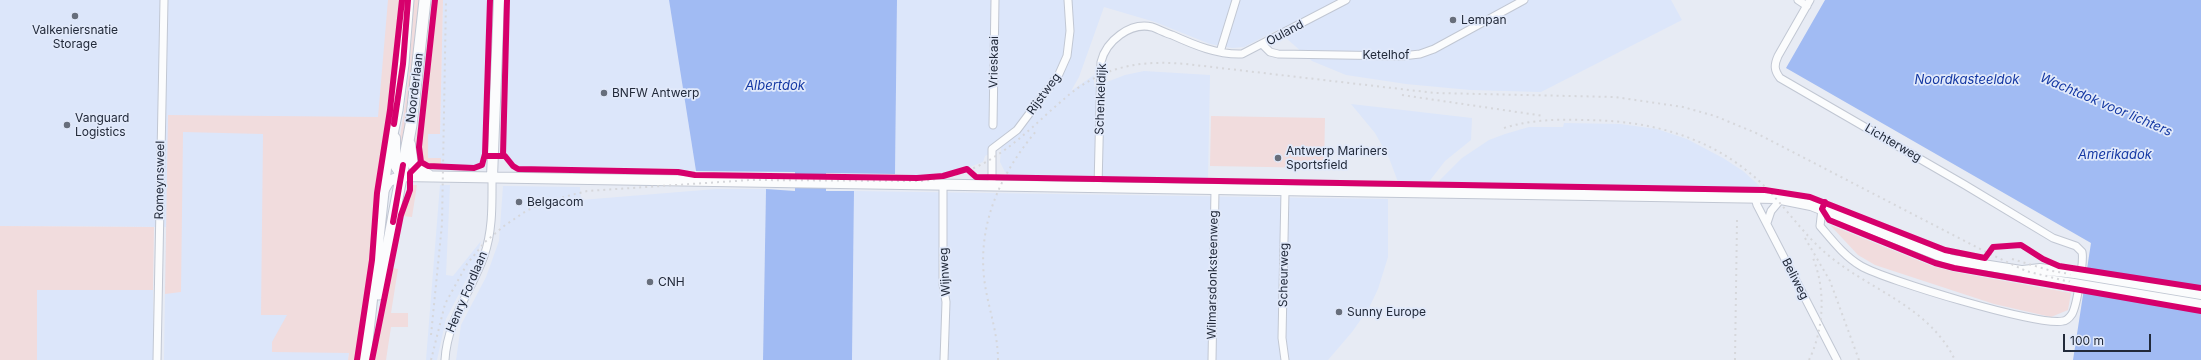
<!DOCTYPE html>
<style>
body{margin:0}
#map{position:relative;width:2201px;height:360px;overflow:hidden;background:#e7ebf4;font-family:Inter,sans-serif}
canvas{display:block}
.scale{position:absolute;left:2063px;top:334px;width:88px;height:18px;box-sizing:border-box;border:2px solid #222a3a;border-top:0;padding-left:5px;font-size:12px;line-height:14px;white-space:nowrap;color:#222a3a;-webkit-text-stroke:3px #e1e9fa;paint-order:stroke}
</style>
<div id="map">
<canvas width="2201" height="360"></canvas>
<div class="scale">100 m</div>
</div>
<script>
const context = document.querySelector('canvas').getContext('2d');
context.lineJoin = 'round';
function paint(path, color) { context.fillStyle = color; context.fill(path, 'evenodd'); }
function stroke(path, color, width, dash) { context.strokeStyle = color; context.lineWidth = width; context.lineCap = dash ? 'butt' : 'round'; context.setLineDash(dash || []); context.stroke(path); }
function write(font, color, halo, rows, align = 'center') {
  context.font = font + ' Inter,sans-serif'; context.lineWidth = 3.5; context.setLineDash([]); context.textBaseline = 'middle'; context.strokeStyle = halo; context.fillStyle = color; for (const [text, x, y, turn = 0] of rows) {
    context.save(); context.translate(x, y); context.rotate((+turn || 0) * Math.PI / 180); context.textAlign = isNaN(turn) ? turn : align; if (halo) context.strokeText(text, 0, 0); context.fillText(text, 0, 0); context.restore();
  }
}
const built = new Path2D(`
 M 0,0 L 396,0 L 348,360 L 164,360 L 166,227 L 0,226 Z
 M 443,0 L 489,0 L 486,129 L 483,158 L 477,166 L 441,165 L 440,158 L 428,158 L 428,134 L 440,133 Z
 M 508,0 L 669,0 L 696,171 L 668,168 L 520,166 L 514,165 L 503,148 L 506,117 Z
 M 897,0 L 1671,0 L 1682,20 L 1541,92 L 1470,90 L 1406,84 L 1346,75 L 1312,61 L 1277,30 L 1244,47 L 1232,48 L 1210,44 L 1155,22 L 1104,7 L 1079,77 L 1071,91 L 1094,75 L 1094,87 L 1125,75 L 1144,71 L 1210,75 L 1208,179 L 1007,176 L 1000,162 L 1001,147 L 985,156 L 983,162 L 959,171 L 938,176 L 895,174 Z
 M 1351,104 L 1472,118 L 1471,140 L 1445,161 L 1428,183 L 1398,182 L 1389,158 L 1375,133 Z
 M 1564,123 L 1620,124 L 1657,129 L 1687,139 L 1723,158 L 1743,171 L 1763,189 L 1438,182 L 1462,158 L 1489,140 L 1505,134 L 1529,127 L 1563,127 Z
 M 440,185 L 450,185 L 446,275 L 453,276 L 481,241 L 476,261 L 446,319 L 437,360 L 426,360 Z
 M 503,186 L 580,187 L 581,200 L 716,189 L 766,189 L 763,360 L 456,360 L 461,325 L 486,277 L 499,241 Z
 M 854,191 L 1388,199 L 1388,257 L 1378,289 L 1369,308 L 1352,332 L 1328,360 L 852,360 Z
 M 37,290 L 153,290 L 153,360 L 37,360 Z`);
const green = new Path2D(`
 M 388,0 L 400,0 L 392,89 L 379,165 L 373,240 L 355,360 L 348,360 L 349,353 L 272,352 L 272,342 L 287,315 L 261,315 L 263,134 L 183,132 L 181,292 L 165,294 L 168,115 L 378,117 Z
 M 413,0 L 419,0 C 416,52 410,104 400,155 L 397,153 C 407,102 412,51 413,0 Z
 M 432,0 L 428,62 L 415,150 L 413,150 L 420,116 Z
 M 437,0 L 443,0 L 440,134 L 428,134 L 428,158 L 441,158 L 441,165 L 423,163 L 419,157 L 429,81 Z
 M 1211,116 L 1325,118 L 1324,168 L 1210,166 Z
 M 411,185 L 417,185 L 412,217 L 402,216 L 405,198 Z
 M 1830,225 L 1932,266 L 1955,272 L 2071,293 L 2068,310 L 2051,317 L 1994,304 L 1875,265 L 1858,255 Z
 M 0,226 L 154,227 L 153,290 L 37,290 L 37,360 L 0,360 Z
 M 393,268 L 398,269 L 391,313 L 408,313 L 408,327 L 391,327 L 386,360 L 374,360 L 386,289 Z`);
const water = new Path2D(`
 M 669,0 L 897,0 L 895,174 L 826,173 L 826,191 L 854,191 L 852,360 L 763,360 L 766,189 L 795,191 L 795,172 L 696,171 Z
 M 1825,0 L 2201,0 L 2201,360 L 2073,360 L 2091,243 L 1786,68 Z`);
const street = new Path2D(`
 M 1798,0 L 1807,6
 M 1810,0 L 1778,56 C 1774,65 1774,70 1780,78 L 1965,185 L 2053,238 L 2076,246 L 2082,252 C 2084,261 2077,305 2072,314 C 2070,317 2066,321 2063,321 C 2040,327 1885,280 1861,266 C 1844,256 1832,240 1820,226 L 1822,209
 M 1263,45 L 1270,52 L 1278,54 L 1402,56 L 1420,54 L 1434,49 L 1524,0
 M 1220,52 L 1236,0
 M 993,125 L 995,0
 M 943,184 L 943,284 L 946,302 L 944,360
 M 992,186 L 992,149 L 1017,130 L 1059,74 L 1067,56 L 1070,31 L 1068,0
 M 1098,187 L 1101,62 C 1106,41 1130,22 1152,27 C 1158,29 1165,33 1172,35 C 1194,45 1218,55 1242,54 L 1346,0
 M 1755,198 L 1757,205 L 1837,360
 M 1767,223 L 1771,211 L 1781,199
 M 157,360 L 164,0
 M 445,360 C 447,321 471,292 484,256 C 493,230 492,204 492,177
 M 1212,360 L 1215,190
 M 1285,360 L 1282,338 L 1285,191`);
const secondary = new Path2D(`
 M 395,138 L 395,165 L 402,176
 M 410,144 L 413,165 L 429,175
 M 492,177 L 499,0
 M 383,191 L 389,181 L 402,176 L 1776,198 L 1811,205 L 1951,260 L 2021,271 L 2040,279 L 2074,284
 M 2023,271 L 2040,269 L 2075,273`);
const primary = new Path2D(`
 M 379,294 L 411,125 L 425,0
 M 365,360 L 386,164 L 397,110 L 403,64 L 408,0`);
const rail = new Path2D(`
 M 1402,95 L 1544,116
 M 1504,128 C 1530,120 1555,119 1582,120 C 1647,120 1708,135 1758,180 C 1785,205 1804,237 1833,259 C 1875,292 1930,308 1955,360
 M 1805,238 L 1830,281 L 1859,360
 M 2012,259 L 2052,271 L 2201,295
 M 431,335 L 442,224 L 446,0
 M 431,360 L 445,304 L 467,264 L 485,242 L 504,226 L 526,211 L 548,201 L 587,191 L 750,180 L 920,181 C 977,177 1008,150 1048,113 C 1062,101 1075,88 1091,80 C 1121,63 1153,61 1186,64 L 1435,93 L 1615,97 L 1683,107 L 1715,116 L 1756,133 L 1986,252 L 2026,271 L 2066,281 L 2201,304
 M 998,360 C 998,334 989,310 985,285 C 976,226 1000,174 1037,130
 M 1735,360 L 1737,220
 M 1809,360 C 1824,329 1826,290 1813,258`);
const secondaryBridge = new Path2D(`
 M 2075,273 L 2201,294
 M 2074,284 L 2201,305`);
const cycleway = new Path2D(`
 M 435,0 L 419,147 L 421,162 L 428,166 L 474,168 L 482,165 L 485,154 L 490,0
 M 394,124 L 403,64 L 408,0
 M 503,155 L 507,0
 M 485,156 L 505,156 L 513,166 L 518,169 L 678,172 L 695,175 L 917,178 L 943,176 L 967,169 L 976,177 L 1765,190 L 1810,197 L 1945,250 L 1985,258 L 1993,247 L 2021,245 L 2043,259 L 2059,266 L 2201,288
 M 1825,202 L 1822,209 L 1829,220 L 1935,263 L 1954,268 L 2201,311
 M 393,222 L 403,165
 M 357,360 L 372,260 L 377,193 L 390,110 L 402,0
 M 372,360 L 401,215 L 410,190 L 410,173 L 421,162`);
const markers = [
 [75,16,4,"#676e7b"],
 [1453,20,4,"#676e7b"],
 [604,93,4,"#676e7b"],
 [67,125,4,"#676e7b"],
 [1278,158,4,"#676e7b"],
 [519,202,4,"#676e7b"],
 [650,282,4,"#676e7b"],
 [1339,312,4,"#676e7b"]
];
const poiNames = [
 ["Lempan",1461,20],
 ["Valkeniersnatie",75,30,"center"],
 ["Storage",75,44,"center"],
 ["BNFW Antwerp",612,93],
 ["Vanguard",75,118],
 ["Logistics",75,132],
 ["Antwerp Mariners",1286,151],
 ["Sportsfield",1286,165],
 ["Belgacom",527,202],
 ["CNH",658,282],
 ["Sunny Europe",1347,312]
];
const streetNames = [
 ["Ouland",1285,33,-28],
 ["Ketelhof",1386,55],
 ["Vrieskaai",994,62,-89],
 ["Noorderlaan",415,88,-83],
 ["Rijstweg",1044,94,-54],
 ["Schenkeldijk",1101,99,-88],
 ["Lichterweg",1893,143,30],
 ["Romeynsweel",160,180,-89],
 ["Wijnweg",945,272,-93],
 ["Wilmarsdonksteenweg",1213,275,-89],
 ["Scheurweg",1284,275,-89],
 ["Beliweg",1795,279,63],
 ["Henry Fordlaan",467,292,-67]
];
const waterNames = [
 ["Noordkasteeldok",1967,80],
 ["Albertdok",775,86],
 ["Wachtdok voor lichters",2106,105,23],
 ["Amerikadok",2115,155]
];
paint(built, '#dce6fa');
paint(green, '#f1dcdd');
paint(water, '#a1bbf3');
stroke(street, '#c1c7d3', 9);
stroke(secondary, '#c1c7d3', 12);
stroke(primary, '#c1c7d3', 13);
stroke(street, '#fbfcfd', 7);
stroke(secondary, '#fbfcfd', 10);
stroke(primary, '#fbfcfd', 11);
stroke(rail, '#d6d7db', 2, [2, 4]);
stroke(secondaryBridge, '#c1c7d3', 12, []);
stroke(secondaryBridge, '#fbfcfd', 10);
stroke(cycleway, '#d6006c', 6);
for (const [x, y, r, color] of markers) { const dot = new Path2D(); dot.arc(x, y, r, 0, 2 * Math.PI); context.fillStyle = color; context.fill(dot); stroke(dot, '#e1e9fa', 1.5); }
write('12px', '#222a3a', '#e1e9fa', poiNames, 'left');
write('12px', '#222a3a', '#e1e9fa', streetNames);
write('italic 13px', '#1438a3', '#e1e9fa', waterNames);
</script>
